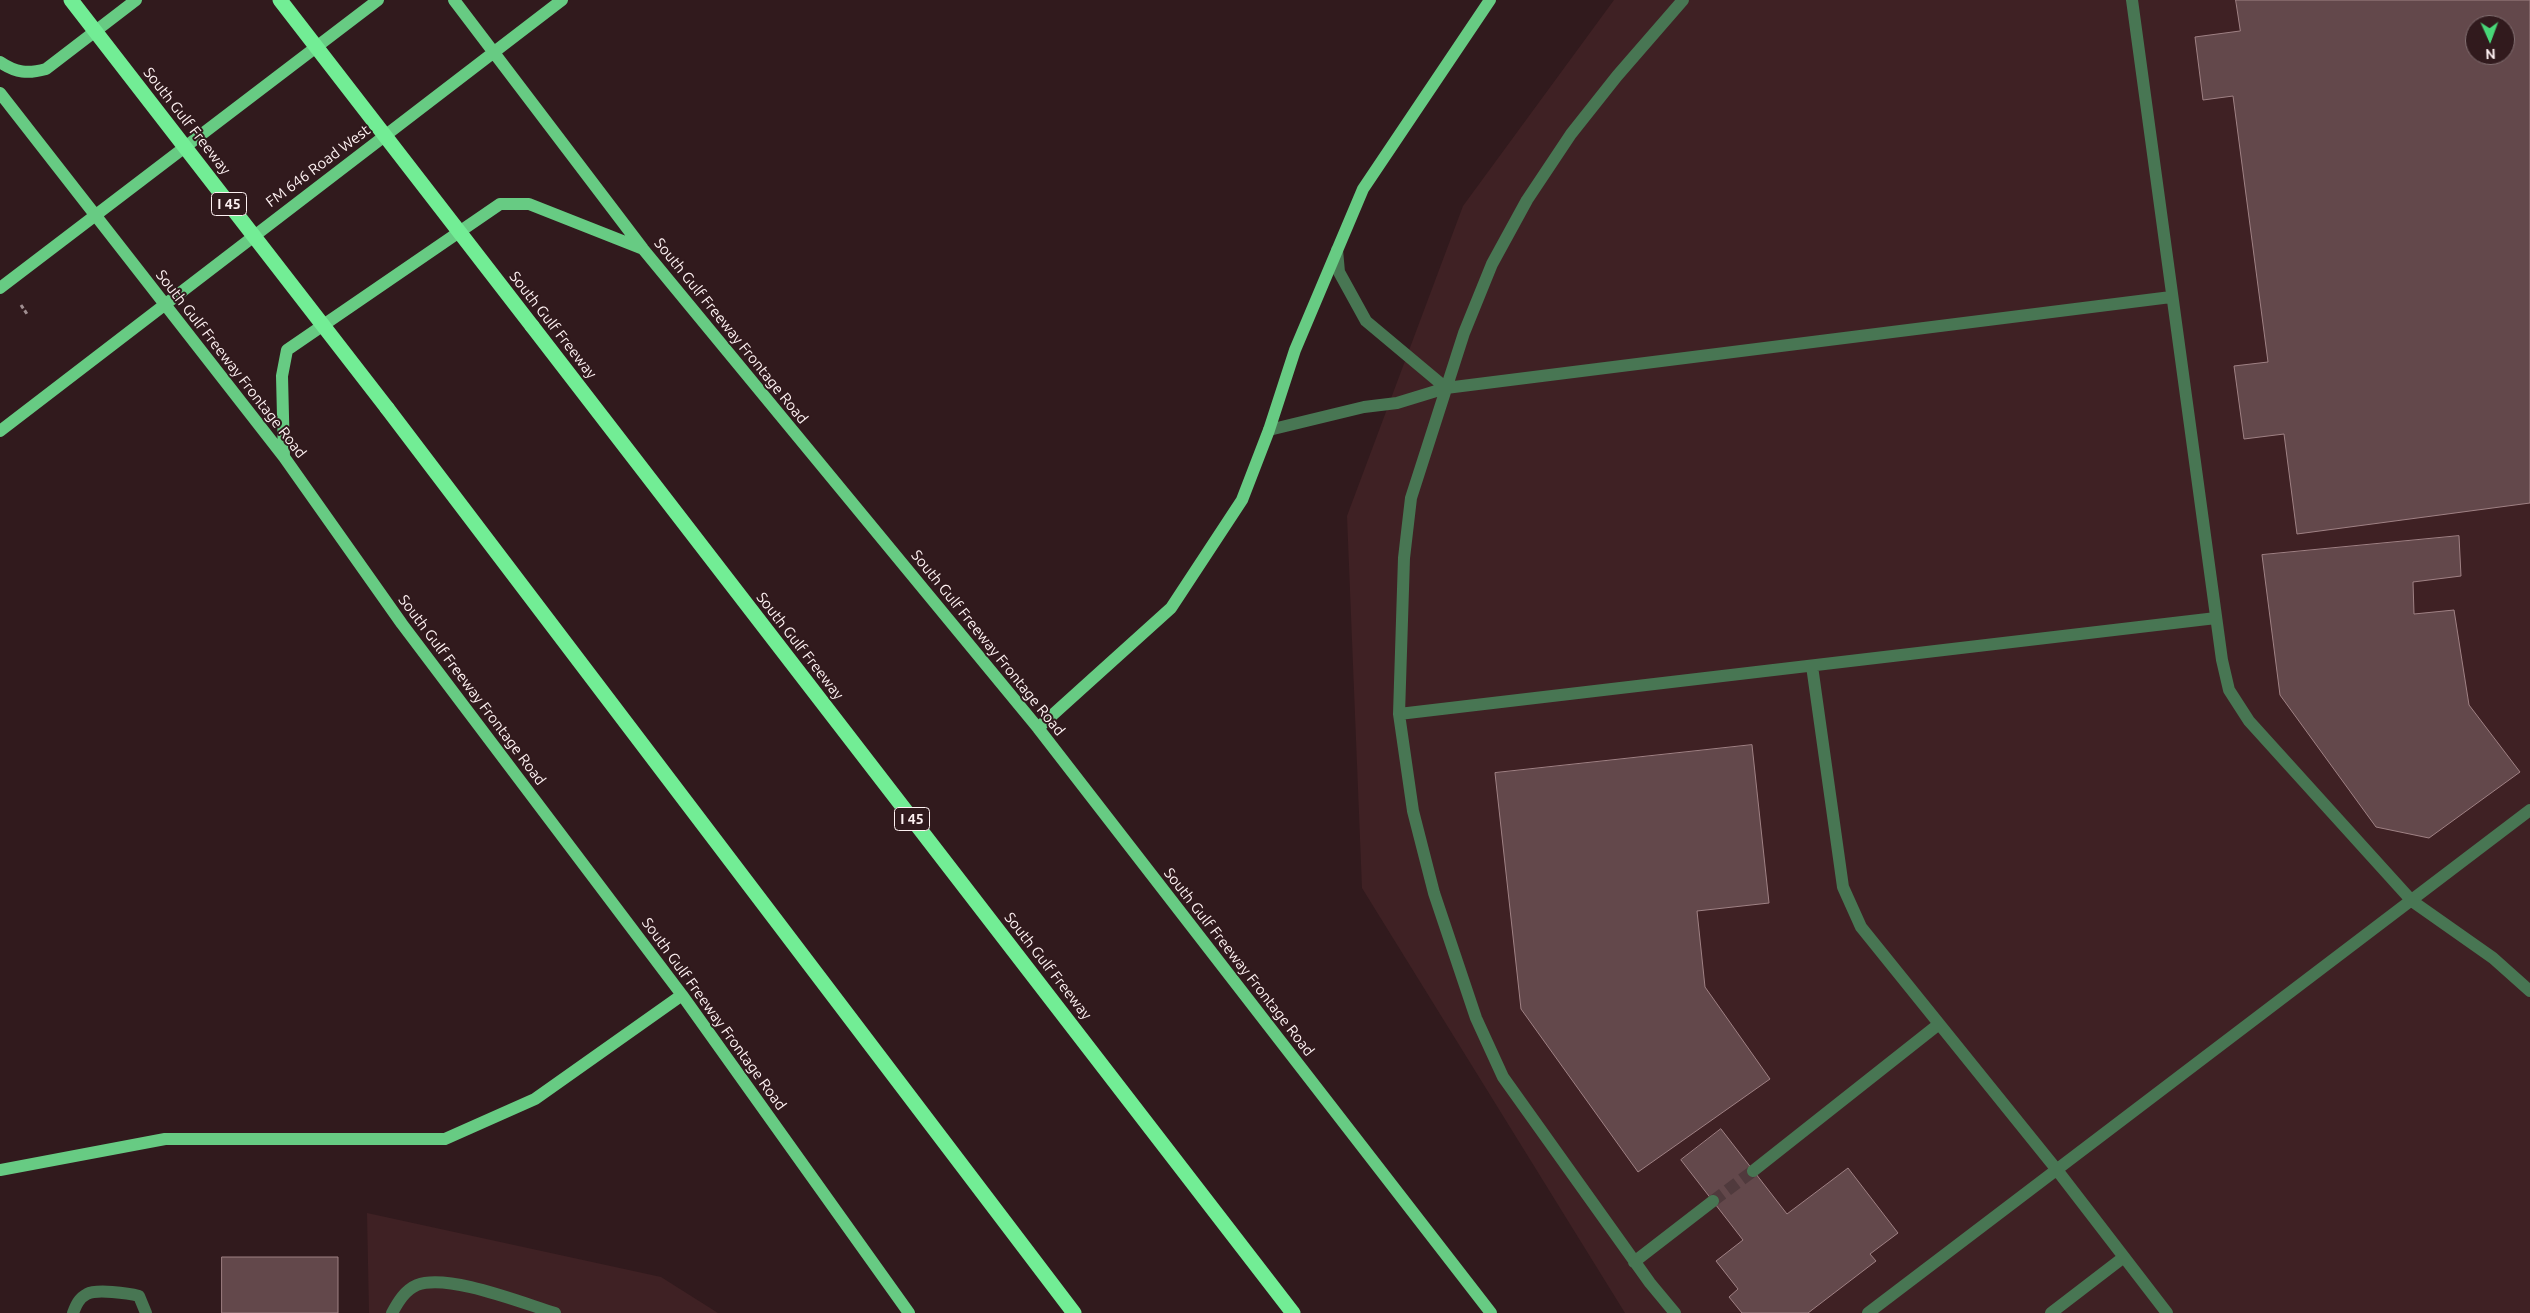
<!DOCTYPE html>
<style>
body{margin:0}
#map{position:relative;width:2530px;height:1313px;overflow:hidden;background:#311a1d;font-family:Ubuntu,sans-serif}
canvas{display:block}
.north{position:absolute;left:2465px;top:15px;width:50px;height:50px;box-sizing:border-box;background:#311a1d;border:1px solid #837072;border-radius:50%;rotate:178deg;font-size:14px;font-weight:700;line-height:20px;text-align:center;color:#fef1f2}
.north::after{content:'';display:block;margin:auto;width:18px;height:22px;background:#48d778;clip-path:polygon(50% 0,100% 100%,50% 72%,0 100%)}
</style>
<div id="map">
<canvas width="2530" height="1313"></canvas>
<div class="north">N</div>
</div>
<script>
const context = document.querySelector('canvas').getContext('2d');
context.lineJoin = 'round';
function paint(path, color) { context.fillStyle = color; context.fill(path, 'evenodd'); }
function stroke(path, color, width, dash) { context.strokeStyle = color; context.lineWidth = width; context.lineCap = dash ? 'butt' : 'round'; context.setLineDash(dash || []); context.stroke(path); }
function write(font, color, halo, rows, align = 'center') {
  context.font = font + ' Ubuntu,sans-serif'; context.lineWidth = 4; context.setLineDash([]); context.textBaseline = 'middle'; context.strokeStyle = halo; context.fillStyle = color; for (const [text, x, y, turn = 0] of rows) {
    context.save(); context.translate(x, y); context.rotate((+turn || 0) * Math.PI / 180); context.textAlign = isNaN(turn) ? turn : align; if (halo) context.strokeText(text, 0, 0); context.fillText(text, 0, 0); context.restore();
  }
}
const built = new Path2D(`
 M 1614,0 L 2530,0 L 2530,1313 L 1625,1313 L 1362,888 L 1347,516 L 1463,206 ZM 2475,25 L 2505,25 L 2505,55 L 2475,55 Z
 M 367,1213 L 661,1277 L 718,1313 L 369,1313 Z`);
const building = new Path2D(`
 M 2236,0 L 2530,0 L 2530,503 L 2297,534 L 2284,434 L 2244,439 L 2234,366 L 2268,362 L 2233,96 L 2203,100 L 2195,37 L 2240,31 ZM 2475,25 L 2505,25 L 2505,55 L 2475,55 Z
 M 2459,536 L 2461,576 L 2413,582 L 2414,614 L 2454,610 L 2469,705 L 2520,772 L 2429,838 L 2376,827 L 2280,695 L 2262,555 Z
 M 1752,745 L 1769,903 L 1697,911 L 1705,987 L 1770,1079 L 1638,1172 L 1521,1009 L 1495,773 Z
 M 1721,1129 L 1787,1214 L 1848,1168 L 1898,1233 L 1870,1254 L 1876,1261 L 1808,1313 L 1742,1313 L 1729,1297 L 1738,1289 L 1716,1261 L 1743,1240 L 1681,1160 Z
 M 222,1257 L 338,1257 L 338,1313 L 222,1313 Z`);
const minorTunnel = new Path2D(`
 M 1713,1201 L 1753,1171`);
const path = new Path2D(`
 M 21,305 L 27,314`);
const minor = new Path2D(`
 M 2132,0 L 2222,660 L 2229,690 L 2249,721 L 2412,901 L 2493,958 L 2530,991
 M 1337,250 L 1339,272 L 1366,321 L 1446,388
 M 1269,430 L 1364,407 L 1397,403 L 1446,388 L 2171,297
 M 1812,666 L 1843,887 L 1861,927 L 2057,1170 L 2167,1313
 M 1399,714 L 2216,618
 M 1753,1171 L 1939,1024
 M 1634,1262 L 1713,1201
 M 73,1313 C 76,1305 79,1298 87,1294 C 96,1289 128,1293 139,1296 L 146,1313
 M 392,1313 C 398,1302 405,1290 417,1285 C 448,1273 522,1303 555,1313
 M 1675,1313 L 1650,1283 L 1503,1077 L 1476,1018 L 1434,893 L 1413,811 L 1399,714 L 1404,558 L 1411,498 L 1464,333 L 1492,264 L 1527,200 L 1571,134 L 1617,76 L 1683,0
 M 1868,1313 L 2530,810
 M 2051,1313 L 2124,1257`);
const major = new Path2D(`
 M 454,0 L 643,249 L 1038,728 L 1491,1313
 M 0,62 C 16,73 28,74 46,69 L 136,0
 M 0,93 L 284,457 L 402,624 L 682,995 L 909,1313
 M 0,288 L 378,0
 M 0,431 L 562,0
 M 284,457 L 282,376 L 287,350 L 500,204 L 529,204 L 643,249
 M 1038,728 L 1171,608 L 1242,500 L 1269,430 L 1295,350 L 1363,189 L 1490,0
 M 0,1170 L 165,1139 L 445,1139 L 535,1099 L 682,995`);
const highway = new Path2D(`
 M 532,326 L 1293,1313
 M 387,408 L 1074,1313`);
const highwayBridge = new Path2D(`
 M 71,0 L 387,408
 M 280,0 L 532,326`);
const shields = [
 [229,204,35],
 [912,819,35]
];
const shieldNames = [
 ["I 45",229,204],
 ["I 45",912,819]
];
const streetNames = [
 ["South Gulf Freeway",187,121,52],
 ["FM 646 Road West",318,166,-37],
 ["South Gulf Freeway",553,325,52],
 ["South Gulf Freeway Frontage Road",731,331,51],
 ["South Gulf Freeway Frontage Road",231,364,52],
 ["South Gulf Freeway Frontage Road",988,643,51],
 ["South Gulf Freeway",800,646,52],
 ["South Gulf Freeway Frontage Road",472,690,53],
 ["South Gulf Freeway Frontage Road",1239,962,52],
 ["South Gulf Freeway",1048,966,52],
 ["South Gulf Freeway Frontage Road",714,1014,54]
];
paint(built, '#3f2124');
paint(building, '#63484b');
stroke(building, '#9f8184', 1);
stroke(minorTunnel, '#503a3d', 12, [12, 6]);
stroke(path, '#9f8e90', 3, [4, 2.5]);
stroke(minor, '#487653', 12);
stroke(major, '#67cb83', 12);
stroke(highway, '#72ed95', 15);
stroke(highwayBridge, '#72ed95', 15);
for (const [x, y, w] of shields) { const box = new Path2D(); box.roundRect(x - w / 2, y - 11.5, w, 23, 4); context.fillStyle = '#311a1d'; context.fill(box); stroke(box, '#fef1f2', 1); }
write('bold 14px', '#fef1f2', null, shieldNames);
write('15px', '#fef1f2', '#311a1d', streetNames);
</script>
